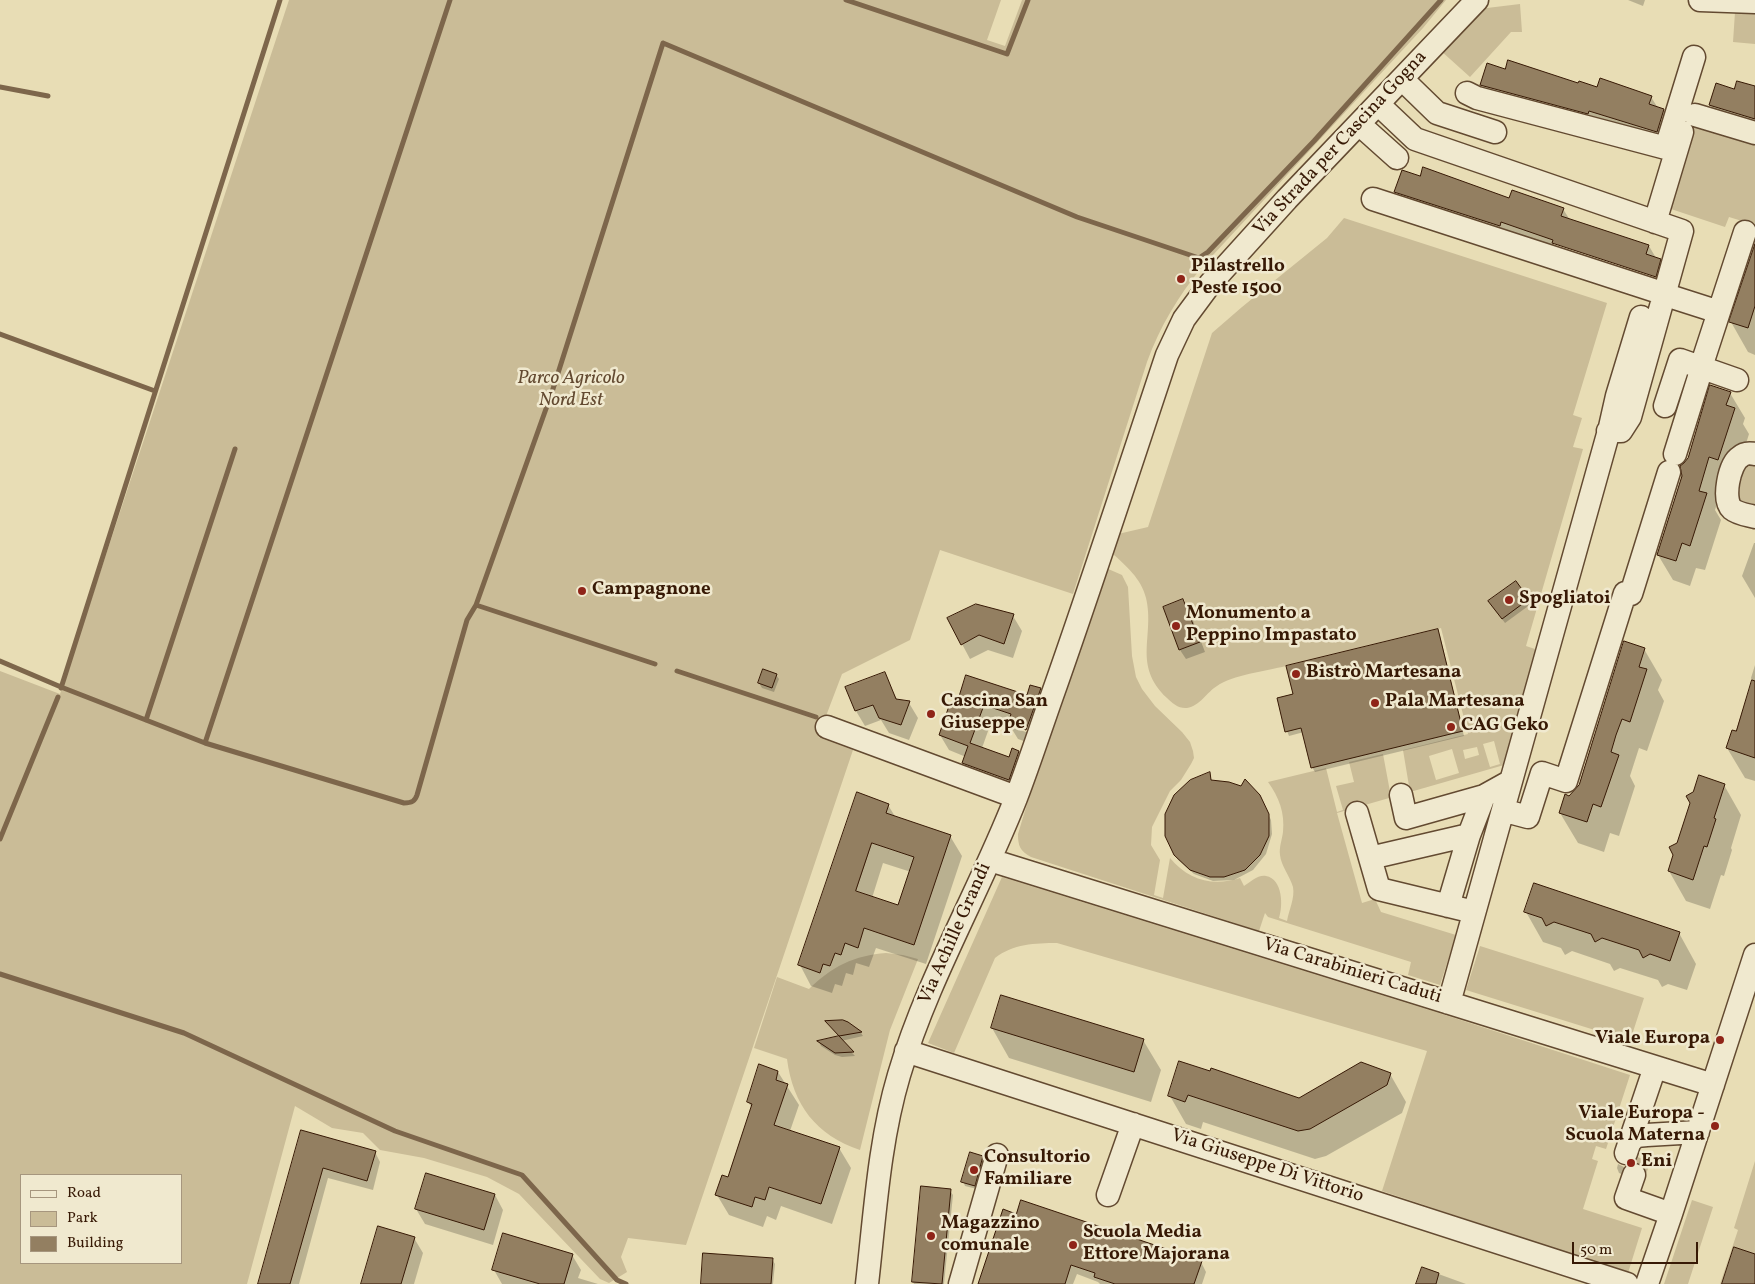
<!DOCTYPE html>
<meta charset="utf-8">
<style>
body{margin:0}
#map{position:relative;width:1755px;height:1284px;overflow:hidden;background:#e8ddb5;font-family:Vollkorn,serif}
canvas{display:block}
.legend{position:absolute;left:20px;top:1174px;width:162px;height:90px;box-sizing:border-box;background:#f0e9cf;border:1px solid #a6967e;margin:0;padding:6px 9px;list-style:none;font-size:15px;color:#371905}
.legend li{display:flex;align-items:center;gap:10px;height:25px}
.legend b{width:25px;border:1px solid #a6967e}
.scale{position:absolute;left:1572px;top:1242px;width:126px;height:22px;box-sizing:border-box;border:2px solid #371905;border-top:0;padding-left:6px;font-size:15px;line-height:18px;white-space:nowrap;color:#371905;-webkit-text-stroke:4px #f0e9cf;paint-order:stroke}
</style>
<div id="map">
<canvas width="1755" height="1284"></canvas>
<ul class="legend">
<li><b style="height:6px;background:#f0e9cf"></b>Road</li>
<li><b style="height:14px;background:#cabc97"></b>Park</li>
<li><b style="height:14px;background:#937f61"></b>Building</li>
</ul>
<div class="scale">50 m</div>
</div>
<script>
const context = document.querySelector('canvas').getContext('2d');
context.lineJoin = 'round';
function paint(path, color) { context.fillStyle = color; context.fill(path, 'evenodd'); }
function stroke(path, color, width, dash) { context.strokeStyle = color; context.lineWidth = width; context.lineCap = dash ? 'butt' : 'round'; context.setLineDash(dash || []); context.stroke(path); }
function write(font, color, halo, rows, align = 'center') {
  context.font = font + ' Vollkorn,serif'; context.lineWidth = 5; context.setLineDash([]); context.textBaseline = 'middle'; context.strokeStyle = halo; context.fillStyle = color; for (const [text, x, y, turn = 0] of rows) {
    context.save(); context.translate(x, y); context.rotate((+turn || 0) * Math.PI / 180); context.textAlign = isNaN(turn) ? turn : align; if (halo) context.strokeText(text, 0, 0); context.fillText(text, 0, 0); context.restore();
  }
}
const green = new Path2D(`
 M 289,0 L 1001,0 L 987,40 L 1005,46 L 1022,0 L 1446,0 L 1423,28 L 1201,268 C 1178,297 1160,326 1147,362 L 1073,594 L 940,550 L 910,640 L 842,674 L 818,737 L 853,750 L 686,1245 L 628,1238 L 621,1257 L 627,1272 L 609,1283 L 600,1279 L 519,1194 L 487,1177 L 424,1158 L 380,1150 L 363,1133 L 332,1128 L 295,1106 L 247,1284 L 0,1284 L 0,671 L 60,694 ZM 21,1175 L 181,1175 L 181,1263 L 21,1263 Z
 M 1520,4 L 1522,32 L 1511,32 L 1470,77 L 1440,50 L 1481,10 L 1487,8 Z
 M 1735,12 L 1755,13 L 1755,44 L 1733,42 Z
 M 1693,121 L 1755,142 L 1755,225 L 1729,217 L 1725,227 L 1665,207 Z
 M 1344,218 L 1607,303 L 1573,415 L 1582,418 L 1573,447 L 1583,449 L 1526,646 L 1544,652 L 1511,763 L 1337,813 L 1362,903 L 1375,899 L 1381,912 L 1456,935 L 1440,985 L 1408,975 L 1411,962 L 1268,917 L 1265,913 L 1259,931 L 1031,857 C 1020,851 1018,846 1018,834 L 1043,751 L 1118,534 L 1148,527 L 1212,333 L 1242,307 L 1327,238 ZM 1112,553 C 1126,566 1141,578 1146,598 C 1155,636 1132,665 1167,698 C 1172,703 1179,709 1187,708 C 1200,706 1207,692 1217,686 C 1232,675 1266,671 1286,666 L 1293,694 L 1277,698 L 1285,732 L 1301,728 L 1311,768 L 1463,731 L 1438,629 L 1441,628 L 1468,734 L 1403,750 L 1410,792 L 1391,797 L 1383,754 L 1349,762 L 1354,782 L 1336,786 L 1343,810 L 1337,812 L 1326,768 L 1268,782 C 1279,797 1285,813 1283,832 C 1282,840 1279,847 1280,855 C 1281,866 1290,876 1293,887 C 1295,898 1289,910 1287,921 L 1279,918 C 1283,906 1283,879 1266,876 C 1259,874 1250,882 1244,886 L 1240,878 C 1213,887 1188,880 1170,858 L 1163,898 L 1154,895 L 1160,860 L 1151,845 L 1152,827 L 1170,791 L 1181,780 L 1191,764 L 1194,758 L 1193,751 L 1190,742 L 1182,732 L 1155,706 L 1142,689 L 1136,677 L 1132,656 L 1128,587 L 1122,575 L 1106,568 ZM 1184,599 L 1200,642 L 1180,650 L 1163,607 ZM 1494,741 L 1500,764 L 1490,767 L 1483,744 ZM 1477,747 L 1479,755 L 1465,759 L 1463,750 ZM 1452,749 L 1459,773 L 1436,780 L 1429,756 Z
 M 1755,462 L 1755,509 L 1731,497 L 1737,468 Z
 M 1002,877 L 1439,1013 L 1630,1075 L 1606,1149 L 1596,1146 L 1592,1159 L 1598,1161 L 1583,1209 L 1642,1228 L 1628,1273 L 1382,1191 L 1427,1051 L 1057,943 C 1035,943 1013,944 995,958 L 954,1053 L 928,1043 Z
 M 1480,946 L 1644,998 L 1630,1041 L 1466,990 Z
 M 886,953 L 903,955 L 918,959 L 890,1030 L 860,1150 C 816,1135 793,1105 787,1059 L 754,1048 L 777,977 L 809,989 C 831,967 855,955 886,953 Z
 M 1755,1161 L 1755,1284 L 1720,1284 L 1738,1230 L 1734,1228 Z
 M 1692,1200 L 1713,1207 L 1688,1284 L 1664,1284 Z`);
const shadow = new Path2D(`
 M 1628,0 L 1645,0 L 1643,6 Z
 M 1506,70 L 1598,88 L 1651,97 L 1658,108 L 1663,110 L 1681,140 L 1499,115 L 1481,85 Z
 M 1755,88 L 1755,144 L 1727,135 L 1710,105 L 1735,90 Z
 M 1396,192 L 1510,200 L 1563,209 L 1570,220 L 1649,246 L 1656,258 L 1660,260 L 1677,290 L 1413,222 ZM 1554,243 L 1662,278 L 1661,280 L 1554,245 Z
 M 1755,246 L 1755,355 L 1748,352 L 1731,322 Z
 M 1730,393 L 1745,418 L 1743,424 L 1749,434 L 1733,485 L 1718,500 L 1715,510 L 1721,520 L 1705,570 L 1696,568 L 1690,586 L 1673,580 L 1658,555 L 1685,464 Z
 M 1754,543 L 1755,543 L 1755,598 L 1742,576 Z
 M 1516,582 L 1531,604 L 1505,623 L 1492,606 Z
 M 1183,601 L 1189,610 L 1205,652 L 1186,659 L 1180,650 L 1164,608 Z
 M 1013,616 L 1022,631 L 1013,658 L 988,650 L 970,659 L 962,644 Z
 M 1437,630 L 1440,635 L 1464,736 L 1315,772 L 1312,767 L 1304,732 L 1289,736 L 1287,731 L 1294,695 Z
 M 1644,649 L 1662,680 L 1658,690 L 1664,701 L 1647,751 L 1639,748 L 1630,776 L 1635,786 L 1619,836 L 1610,833 L 1604,852 L 1578,843 L 1560,813 L 1569,797 L 1580,786 Z
 M 1755,665 L 1755,781 L 1745,778 L 1727,748 L 1736,733 L 1753,682 L 1751,678 Z
 M 884,674 L 898,701 L 909,703 L 918,718 L 909,740 L 889,733 L 881,720 L 865,726 L 856,711 Z
 M 776,675 L 779,679 L 774,692 L 762,688 L 759,683 Z
 M 1040,690 L 1049,705 L 1035,745 L 1018,739 L 1010,726 L 992,720 L 982,748 L 1009,758 L 1018,752 L 1027,767 L 1017,795 L 972,778 L 963,763 L 966,757 L 949,750 L 940,735 L 957,707 L 1028,696 ZM 1017,726 L 1033,731 L 1032,734 L 1017,729 Z
 M 1209,773 L 1212,781 L 1262,801 L 1271,820 L 1272,834 L 1266,854 L 1253,870 L 1234,880 L 1213,881 L 1194,874 L 1178,860 L 1175,855 Z
 M 1724,785 L 1741,815 L 1731,848 L 1732,850 L 1724,876 L 1721,875 L 1710,909 L 1686,901 L 1669,871 L 1678,844 Z
 M 888,805 L 896,818 L 950,836 L 962,856 L 926,964 L 876,948 L 869,967 L 856,963 L 853,975 L 846,973 L 842,986 L 835,984 L 832,993 L 811,986 L 800,965 ZM 883,863 L 911,872 L 899,907 L 872,898 Z
 M 1526,912 L 1679,933 L 1696,964 L 1687,990 L 1668,984 L 1662,987 L 1658,980 L 1620,968 L 1614,971 L 1610,964 L 1572,951 L 1565,955 L 1561,948 L 1543,942 Z
 M 827,1022 L 847,1023 L 861,1033 L 863,1036 L 841,1041 L 855,1056 L 842,1057 L 835,1055 L 821,1046 L 819,1042 L 840,1037 Z
 M 992,1028 L 1143,1040 L 1161,1070 L 1151,1102 L 1009,1058 Z
 M 1180,1062 L 1300,1099 L 1390,1074 L 1406,1102 L 1402,1113 L 1326,1156 L 1315,1159 L 1203,1122 L 1201,1129 L 1186,1124 L 1170,1096 Z
 M 778,1072 L 799,1105 L 790,1131 L 839,1148 L 851,1168 L 832,1224 L 781,1206 L 776,1220 L 767,1216 L 763,1227 L 729,1215 L 717,1195 L 728,1178 L 752,1108 L 748,1102 Z
 M 302,1132 L 375,1152 L 380,1162 L 373,1190 L 328,1178 L 299,1284 L 260,1284 Z
 M 982,1158 L 985,1162 L 977,1189 L 965,1186 L 963,1181 Z
 M 1639,1159 L 1644,1160 L 1646,1165 L 1645,1169 L 1639,1167 L 1637,1162 Z
 M 1618,1164 L 1624,1167 L 1627,1171 L 1624,1175 L 1619,1173 L 1617,1168 Z
 M 922,1188 L 950,1191 L 953,1195 L 944,1284 L 914,1284 L 913,1282 Z
 M 495,1195 L 503,1210 L 493,1245 L 425,1224 L 416,1209 Z
 M 1004,1211 L 1201,1262 L 1206,1272 L 1202,1284 L 1100,1284 L 1098,1282 L 1077,1274 L 1073,1284 L 979,1284 Z
 M 414,1238 L 423,1253 L 414,1284 L 362,1284 Z
 M 572,1255 L 581,1270 L 578,1278 L 598,1284 L 502,1284 L 494,1270 Z
 M 772,1259 L 775,1264 L 773,1284 L 702,1284 Z
 M 1422,1268 L 1466,1284 L 1417,1284 Z`);
const stream = new Path2D(`
 M 846,0 L 1007,54 L 1028,0
 M 0,87 L 48,96
 M 0,334 L 155,391
 M 476,605 L 655,664
 M 0,661 L 61,687 L 205,743 L 404,803 C 412,803 415,801 417,795 L 467,620 L 476,605 L 552,392 L 663,43 L 1077,217 L 1199,258 L 1208,252 L 1314,141 L 1441,0
 M 677,671 L 816,717
 M 61,688 L 280,0
 M 146,720 L 235,449
 M 205,743 L 450,0
 M 0,839 L 58,697
 M 0,974 L 184,1033 L 395,1131 L 522,1175 L 617,1280 L 626,1284`);
const building = new Path2D(`
 M 1508,60 L 1578,83 L 1579,81 L 1597,87 L 1600,78 L 1652,96 L 1649,104 L 1664,109 L 1657,132 L 1589,111 L 1588,114 L 1480,85 L 1487,63 L 1505,69 Z
 M 1737,81 L 1755,86 L 1755,119 L 1709,105 L 1716,83 L 1734,89 Z
 M 1423,167 L 1509,198 L 1512,190 L 1564,208 L 1561,216 L 1649,245 L 1646,254 L 1661,259 L 1656,277 L 1552,243 L 1553,240 L 1501,222 L 1500,226 L 1394,192 L 1402,170 L 1420,176 Z
 M 1755,244 L 1755,306 L 1748,328 L 1729,322 Z
 M 1710,385 L 1731,392 L 1726,405 L 1735,408 L 1718,460 L 1709,457 L 1699,491 L 1707,493 L 1690,546 L 1682,543 L 1676,561 L 1657,555 L 1682,476 L 1680,466 L 1684,463 L 1688,458 Z
 M 1516,581 L 1529,599 L 1502,619 L 1488,601 Z
 M 1183,599 L 1200,642 L 1179,650 L 1163,607 Z
 M 976,604 L 1014,614 L 1004,644 L 979,635 L 961,645 L 947,618 Z
 M 1438,629 L 1463,731 L 1311,768 L 1301,728 L 1285,732 L 1277,698 L 1293,694 L 1286,666 Z
 M 1624,641 L 1645,648 L 1639,667 L 1647,669 L 1630,722 L 1622,719 L 1616,735 L 1611,752 L 1619,755 L 1601,807 L 1593,804 L 1587,822 L 1559,813 L 1565,794 L 1569,796 L 1579,785 Z
 M 763,669 L 777,674 L 772,688 L 758,683 Z
 M 885,672 L 896,699 L 910,701 L 901,725 L 879,718 L 873,705 L 855,711 L 845,687 Z
 M 966,675 L 1027,695 L 1030,685 L 1041,688 L 1026,730 L 1008,724 L 1011,714 L 984,705 L 970,743 L 1009,757 L 1012,748 L 1019,751 L 1009,780 L 962,763 L 968,746 L 939,735 L 950,703 L 956,705 Z
 M 1752,680 L 1755,681 L 1755,758 L 1726,748 L 1732,730 L 1736,731 Z
 M 1210,772 L 1211,780 L 1229,782 L 1241,786 L 1245,779 L 1260,795 L 1269,814 L 1269,836 L 1260,855 L 1245,870 L 1224,877 L 1210,877 L 1190,870 L 1174,855 L 1165,836 L 1165,814 L 1174,795 L 1190,780 Z
 M 1699,775 L 1725,784 L 1714,818 L 1716,819 L 1707,847 L 1704,846 L 1693,880 L 1668,871 L 1673,855 L 1669,847 L 1677,843 L 1690,803 L 1686,796 L 1693,792 Z
 M 857,792 L 889,804 L 886,813 L 951,835 L 914,945 L 864,928 L 858,948 L 845,943 L 841,955 L 835,953 L 830,966 L 823,964 L 820,973 L 798,965 ZM 872,843 L 914,857 L 898,905 L 856,891 Z
 M 1534,883 L 1680,932 L 1670,961 L 1650,954 L 1643,958 L 1639,950 L 1602,938 L 1595,942 L 1591,934 L 1554,922 L 1546,926 L 1542,918 L 1524,912 Z
 M 1001,995 L 1144,1039 L 1134,1072 L 991,1028 Z
 M 843,1020 L 848,1022 L 862,1032 L 839,1036 L 825,1021 Z
 M 839,1036 L 854,1052 L 835,1053 L 817,1041 Z
 M 1179,1061 L 1210,1071 L 1211,1068 L 1299,1098 L 1361,1062 L 1391,1073 L 1387,1085 L 1310,1129 L 1298,1131 L 1188,1095 L 1185,1102 L 1168,1096 Z
 M 759,1064 L 778,1071 L 776,1080 L 788,1084 L 774,1125 L 840,1147 L 821,1204 L 769,1187 L 765,1200 L 755,1197 L 752,1207 L 715,1195 L 722,1175 L 728,1177 L 752,1104 L 747,1102 Z
 M 301,1130 L 376,1151 L 367,1181 L 323,1168 L 290,1284 L 258,1284 Z
 M 970,1152 L 983,1156 L 975,1186 L 961,1182 Z
 M 426,1173 L 495,1194 L 484,1230 L 415,1209 Z
 M 921,1186 L 951,1189 L 942,1284 L 912,1282 Z
 M 1021,1200 L 1202,1261 L 1194,1284 L 1115,1284 L 1094,1277 L 1095,1273 L 1071,1265 L 1065,1284 L 978,1284 L 1003,1209 L 1016,1214 Z
 M 378,1226 L 415,1237 L 401,1284 L 361,1284 Z
 M 503,1233 L 573,1254 L 564,1284 L 540,1284 L 492,1270 Z
 M 1734,1247 L 1755,1254 L 1755,1284 L 1722,1284 Z
 M 703,1253 L 773,1258 L 771,1284 L 701,1284 Z
 M 1422,1267 L 1439,1273 L 1436,1284 L 1416,1284 Z`);
const minorTunnel = new Path2D(`
 M 1634,1175 L 1640,1158`);
const minor = new Path2D(`
 M 1700,0 L 1755,2
 M 1402,79 L 1437,113 L 1495,132
 M 1467,93 L 1477,98 L 1666,148 L 1694,57
 M 1378,104 L 1415,139 L 1682,231 L 1630,417 L 1621,431 L 1608,431
 M 1695,115 L 1755,133
 M 1359,124 L 1397,158
 M 1373,199 L 1659,292
 M 1655,222 L 1682,132
 M 1669,296 L 1719,312
 M 1701,367 L 1745,232
 M 1665,406 L 1680,360 L 1737,380
 M 1675,454 L 1699,377
 M 1755,454 C 1750,453 1744,453 1740,457 C 1729,464 1722,500 1732,509 C 1738,514 1748,515 1755,517
 M 827,727 L 1016,797
 M 1401,795 L 1406,818 L 1484,796
 M 1357,813 L 1379,889 L 1474,912
 M 1513,813 L 1528,817 L 1542,773 L 1566,781 L 1625,593 L 1631,594 L 1669,472
 M 1370,858 L 1469,835
 M 990,860 L 1713,1085
 M 1448,906 L 1469,835 L 1484,796 L 1511,781
 M 1449,1003 L 1610,427 L 1617,396 L 1641,317
 M 906,1051 L 1627,1284
 M 1630,1142 L 1636,1136 L 1647,1135 L 1698,1132
 M 1626,1153 L 1655,1067
 M 1634,1175 L 1626,1198 L 1671,1214
 M 1108,1195 L 1133,1124
 M 867,1284 C 875,1214 879,1142 899,1075 C 927,980 980,890 1016,798 C 1029,764 1040,730 1052,696 C 1092,583 1129,469 1167,355 L 1184,319 L 1210,284 L 1287,199 L 1477,0
 M 960,1284 L 997,1155
 M 1647,1284 L 1671,1214 L 1755,955`);
const markers = [
 [1181,279,5,"#8f2418"],
 [582,591,5,"#8f2418"],
 [1509,600,5,"#8f2418"],
 [1176,626,5,"#8f2418"],
 [1296,674,5,"#8f2418"],
 [1375,703,5,"#8f2418"],
 [931,714,5,"#8f2418"],
 [1451,727,5,"#8f2418"],
 [1720,1040,5,"#8f2418"],
 [1715,1126,5,"#8f2418"],
 [1631,1163,5,"#8f2418"],
 [974,1170,5,"#8f2418"],
 [931,1236,5,"#8f2418"],
 [1073,1245,5,"#8f2418"]
];
const streetNames = [
 ["Via Strada per Cascina Gogna",1341,144,-47],
 ["Via Achille Grandi",956,934,-66],
 ["Via Carabinieri Caduti",1352,972,17],
 ["Via Giuseppe Di Vittorio",1267,1167,18]
];
const poiNames = [
 ["Pilastrello",1191,268],
 ["Peste 1500",1191,290],
 ["Campagnone",592,591],
 ["Spogliatoi",1519,600],
 ["Monumento a",1186,615],
 ["Peppino Impastato",1186,637],
 ["Bistrò Martesana",1306,674],
 ["Cascina San",941,703],
 ["Giuseppe",941,725],
 ["Pala Martesana",1385,703],
 ["CAG Geko",1461,727],
 ["Viale Europa",1710,1040,"right"],
 ["Viale Europa -",1705,1115,"right"],
 ["Scuola Materna",1705,1137,"right"],
 ["Consultorio",984,1159],
 ["Familiare",984,1181],
 ["Eni",1641,1163],
 ["Magazzino",941,1225],
 ["comunale",941,1247],
 ["Scuola Media",1083,1234],
 ["Ettore Majorana",1083,1256]
];
const parkNames = [
 ["Parco Agricolo",571,380],
 ["Nord Est",571,402]
];
paint(green, '#cabc97');
paint(shadow, '#0003');
stroke(stream, '#7d664b', 5);
paint(building, '#937f61');
stroke(building, '#371905', 1);
stroke(minorTunnel, '#c5b692', 22, [22, 11]);
stroke(minor, '#634a31', 25);
stroke(minor, '#f0e9cf', 22);
for (const [x, y, r, color] of markers) { const dot = new Path2D(); dot.arc(x, y, r, 0, 2 * Math.PI); context.fillStyle = color; context.fill(dot); stroke(dot, '#f0e9cf', 2); }
write('19px', '#371905', '#f0e9cf', streetNames);
write('bold 19px', '#371905', '#f0e9cf', poiNames, 'left');
write('italic 19px', '#634a31', '#f0e9cf', parkNames);
</script>
